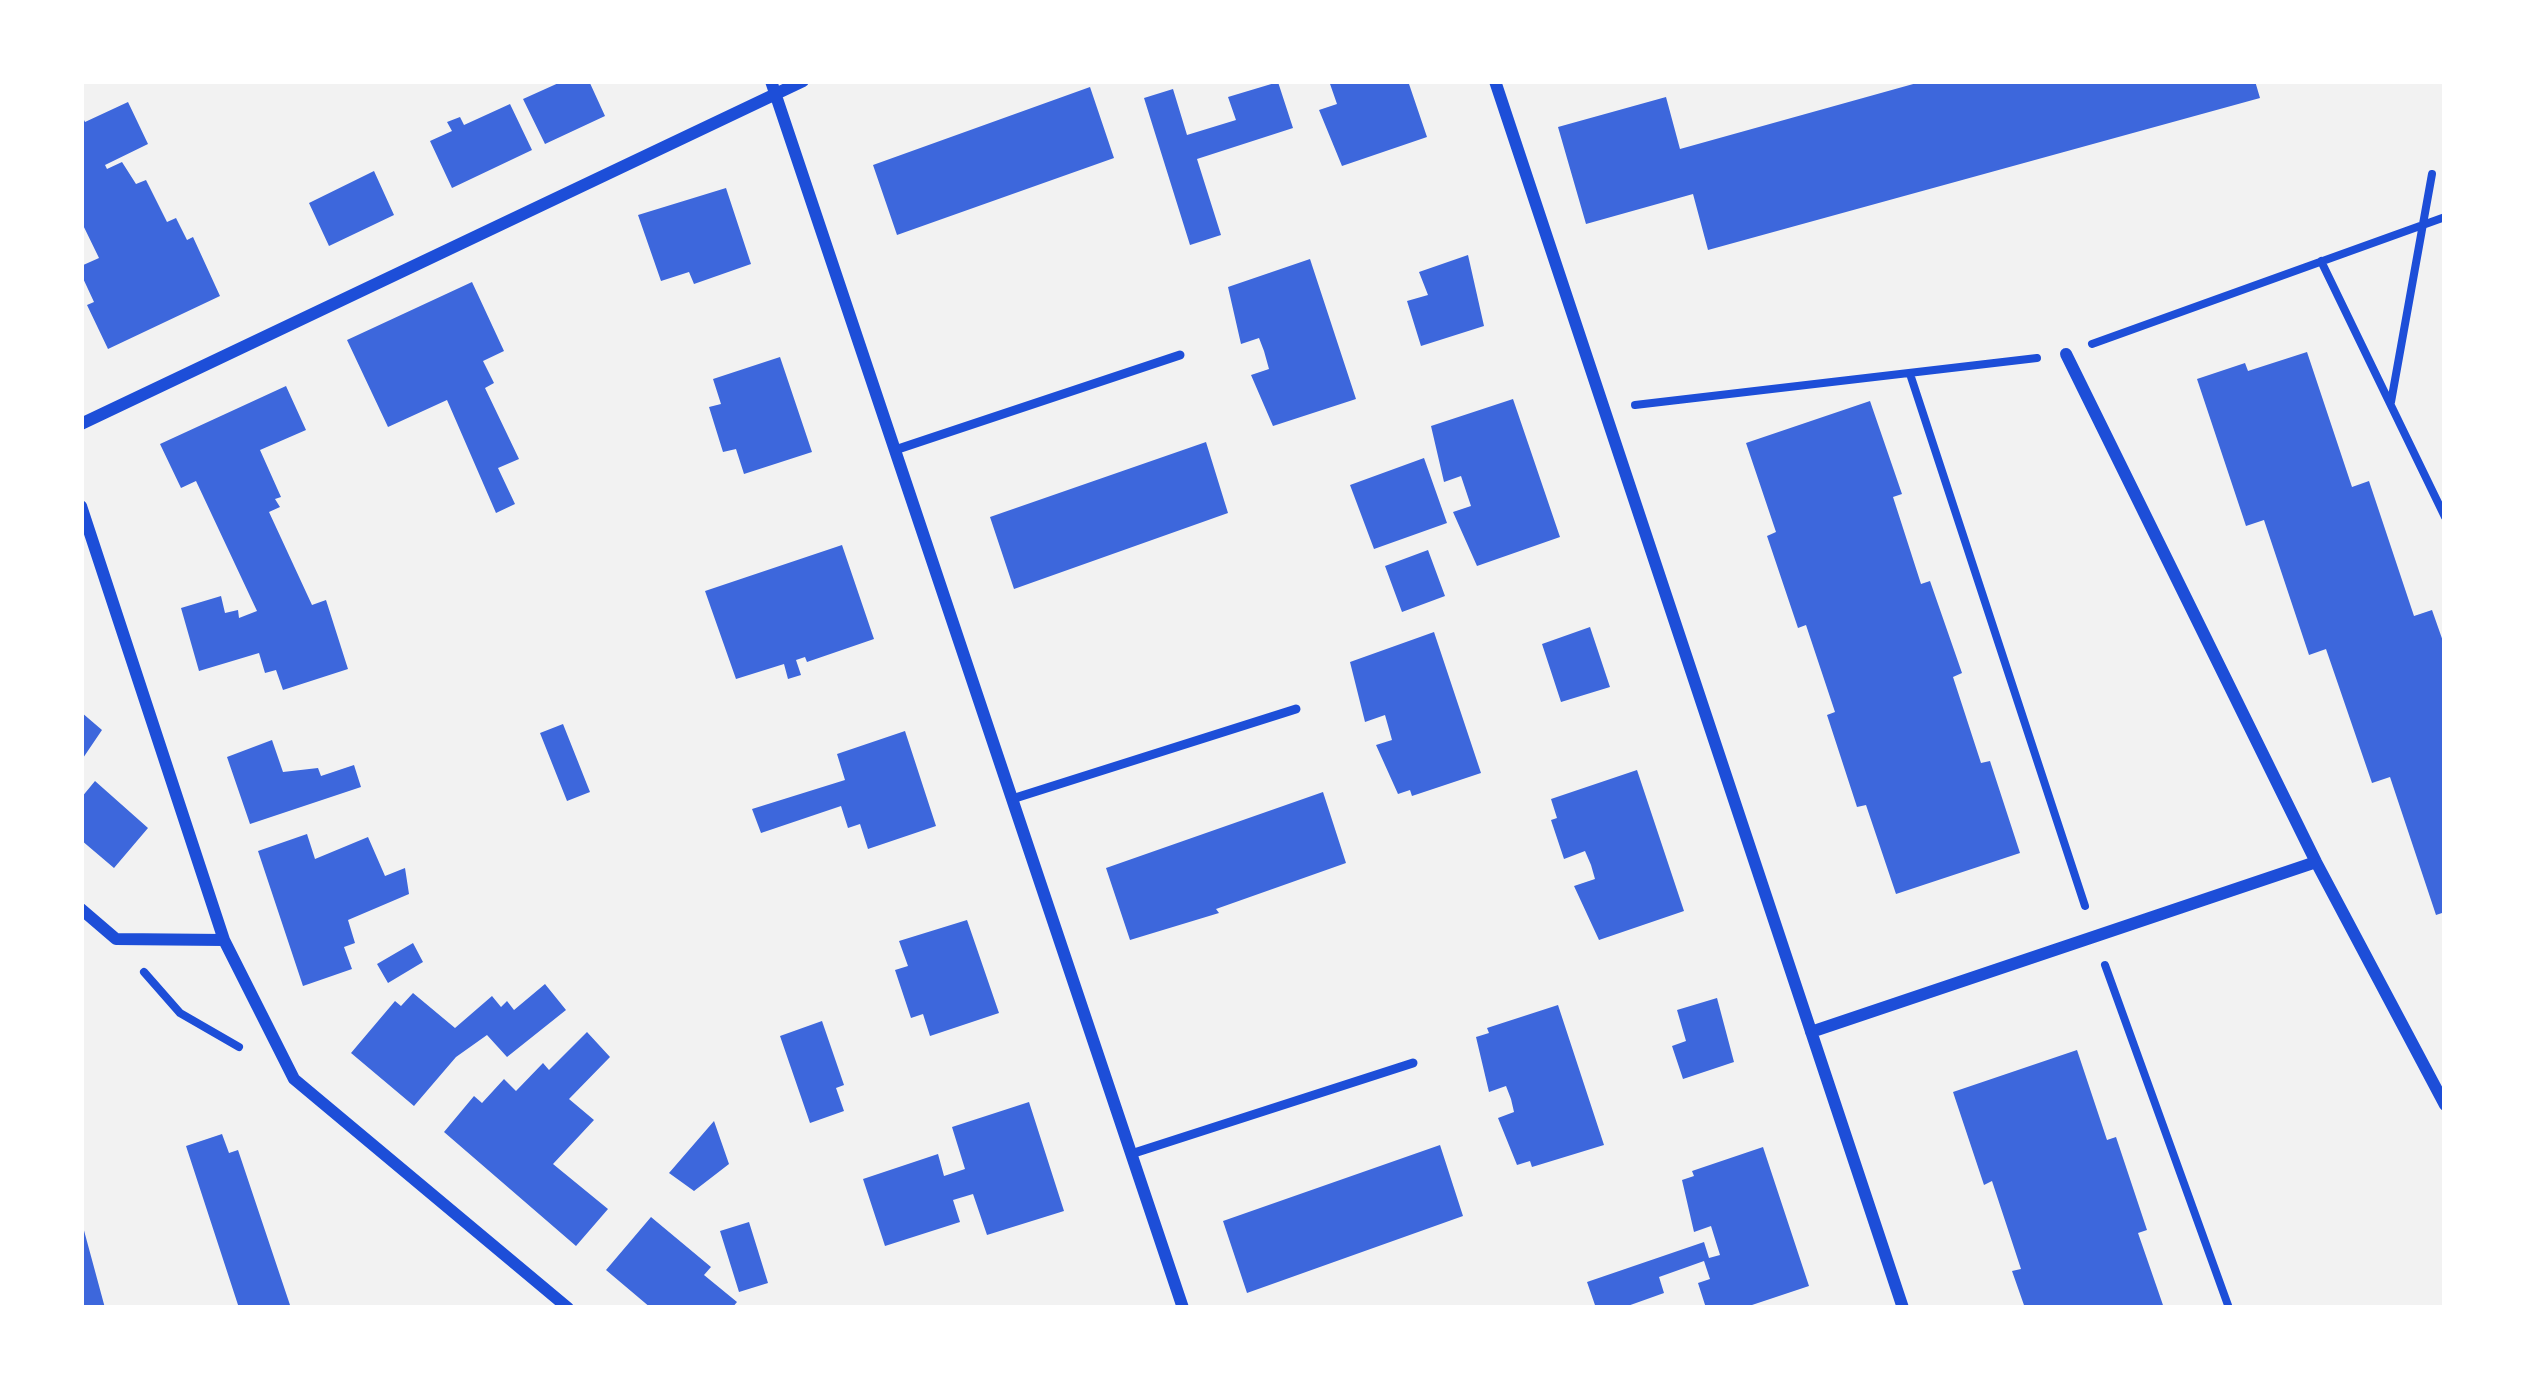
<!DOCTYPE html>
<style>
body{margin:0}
#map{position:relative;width:2526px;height:1389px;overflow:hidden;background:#f2f2f2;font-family:Quicksand,sans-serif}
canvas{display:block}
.frame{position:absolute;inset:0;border:84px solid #fff;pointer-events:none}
</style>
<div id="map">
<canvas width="2526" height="1389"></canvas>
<div class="frame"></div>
</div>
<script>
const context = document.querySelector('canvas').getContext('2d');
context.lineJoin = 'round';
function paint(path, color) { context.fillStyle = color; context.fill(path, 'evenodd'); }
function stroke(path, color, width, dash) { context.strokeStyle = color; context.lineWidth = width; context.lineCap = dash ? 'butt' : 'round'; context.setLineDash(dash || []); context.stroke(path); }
const building = new Path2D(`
 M 563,81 L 589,81 L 605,116 L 545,144 L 523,99 Z
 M 1329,81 L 1408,81 L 1427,137 L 1342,166 L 1319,110 L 1337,104 Z
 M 1924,81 L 2255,81 L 2260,98 L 1708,250 L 1693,194 L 1586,224 L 1558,127 L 1666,97 L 1680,149 Z
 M 1278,82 L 1293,128 L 1197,159 L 1221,235 L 1190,245 L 1144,98 L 1173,89 L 1187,135 L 1236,120 L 1228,97 Z
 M 1090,87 L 1114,158 L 897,235 L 873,165 Z
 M 128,102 L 148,144 L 105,165 L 107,169 L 122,162 L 136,184 L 146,180 L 167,222 L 176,218 L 187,240 L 193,237 L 220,296 L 108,349 L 87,305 L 94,302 L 81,274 L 81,266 L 99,258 L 81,221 L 81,114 L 85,122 Z
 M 510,104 L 532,150 L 452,188 L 430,141 L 452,131 L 447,122 L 460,117 L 464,125 Z
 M 374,171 L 394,215 L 329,246 L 309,203 Z
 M 726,188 L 751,264 L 694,284 L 689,272 L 661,281 L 638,215 Z
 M 1468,255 L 1484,326 L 1421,346 L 1407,301 L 1428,295 L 1419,272 Z
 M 1310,259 L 1356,399 L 1273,426 L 1251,375 L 1269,369 L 1264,351 L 1259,338 L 1241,344 L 1228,287 Z
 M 472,282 L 504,351 L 483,361 L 494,383 L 485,388 L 519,459 L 498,468 L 515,504 L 496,513 L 447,400 L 388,427 L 347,340 Z
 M 2307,352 L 2352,487 L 2369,481 L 2414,616 L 2432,610 L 2445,647 L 2445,912 L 2436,915 L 2390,777 L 2372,783 L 2326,649 L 2309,655 L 2264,520 L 2246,526 L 2197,379 L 2245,363 L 2248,371 Z
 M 780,357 L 812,452 L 744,474 L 736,449 L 723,452 L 709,407 L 721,404 L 713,379 Z
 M 286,386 L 306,430 L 260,450 L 281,497 L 275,499 L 280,507 L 269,512 L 312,605 L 326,600 L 348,669 L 283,690 L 276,670 L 265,673 L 259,653 L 199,671 L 181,608 L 221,596 L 225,613 L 238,610 L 239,618 L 257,611 L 196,481 L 181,488 L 160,444 Z
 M 1513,399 L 1560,537 L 1477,566 L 1453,512 L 1471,506 L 1461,476 L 1444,482 L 1431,426 Z
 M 1870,401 L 1902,494 L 1893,497 L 1921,584 L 1930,581 L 1962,673 L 1953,677 L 1981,763 L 1990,761 L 2020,853 L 1896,894 L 1866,805 L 1857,807 L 1827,715 L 1835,712 L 1806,625 L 1798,628 L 1767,536 L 1776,532 L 1746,443 Z
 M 1206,442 L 1228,513 L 1014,589 L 990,517 Z
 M 1424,458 L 1447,523 L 1374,549 L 1350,485 Z
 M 842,545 L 874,639 L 807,662 L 805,657 L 796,660 L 801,675 L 788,679 L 784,664 L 736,679 L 705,591 Z
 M 1428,550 L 1445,596 L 1402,612 L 1385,566 Z
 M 1590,627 L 1610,687 L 1561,702 L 1542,644 Z
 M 1434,632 L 1481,773 L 1412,796 L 1410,790 L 1398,794 L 1376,745 L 1392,740 L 1385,715 L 1365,722 L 1350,662 Z
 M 81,712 L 102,730 L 81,761 Z
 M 563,724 L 590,792 L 567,801 L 540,733 Z
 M 905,731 L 936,826 L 868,849 L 860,824 L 848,828 L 841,806 L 761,833 L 752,809 L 845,780 L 837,754 Z
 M 272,740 L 283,772 L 318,768 L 321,776 L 354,765 L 361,787 L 250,824 L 227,757 Z
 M 1637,770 L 1684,911 L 1599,940 L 1574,886 L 1595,879 L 1591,865 L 1585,851 L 1564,859 L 1551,820 L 1557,818 L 1551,799 Z
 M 95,781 L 148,828 L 114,868 L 81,840 L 81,798 Z
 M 1323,792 L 1346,863 L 1216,909 L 1219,913 L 1130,940 L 1106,868 Z
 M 307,834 L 315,859 L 368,837 L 385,876 L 405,868 L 409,894 L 348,920 L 355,943 L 344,947 L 352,969 L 303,986 L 258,851 Z
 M 967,920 L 999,1013 L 930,1036 L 923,1014 L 911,1018 L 895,970 L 908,966 L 899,941 Z
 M 413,943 L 423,962 L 388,983 L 377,964 Z
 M 545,984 L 566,1010 L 507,1057 L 487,1035 L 456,1057 L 414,1106 L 351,1053 L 395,1001 L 401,1006 L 413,993 L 455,1028 L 492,996 L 501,1007 L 507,1001 L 514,1010 Z
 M 1717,998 L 1734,1062 L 1683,1079 L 1672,1046 L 1686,1041 L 1677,1010 Z
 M 1558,1005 L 1604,1145 L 1532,1167 L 1530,1161 L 1517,1165 L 1498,1118 L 1514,1112 L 1511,1099 L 1506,1086 L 1489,1092 L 1476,1037 L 1489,1033 L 1487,1028 Z
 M 822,1021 L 844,1085 L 836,1088 L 844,1111 L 810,1123 L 780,1036 Z
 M 587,1032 L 610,1057 L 569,1099 L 594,1120 L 553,1164 L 608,1209 L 576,1246 L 444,1132 L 474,1096 L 482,1103 L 504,1079 L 516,1091 L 543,1063 L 549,1070 Z
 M 2077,1050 L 2107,1140 L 2116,1137 L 2147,1230 L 2138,1233 L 2164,1308 L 2025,1308 L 2012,1271 L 2021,1269 L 1992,1181 L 1984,1185 L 1953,1092 Z
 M 1029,1102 L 1064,1211 L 987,1235 L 973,1194 L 953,1200 L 960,1222 L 885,1246 L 863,1179 L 938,1154 L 944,1176 L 965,1169 L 952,1127 Z
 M 714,1121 L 729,1164 L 694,1191 L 669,1173 Z
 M 222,1134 L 229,1153 L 238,1150 L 291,1308 L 239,1308 L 186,1146 Z
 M 1440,1145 L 1463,1216 L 1247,1293 L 1223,1221 Z
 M 1763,1147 L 1809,1286 L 1743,1308 L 1706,1308 L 1698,1283 L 1710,1279 L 1704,1261 L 1659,1277 L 1664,1293 L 1622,1308 L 1596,1308 L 1587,1282 L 1704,1242 L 1709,1258 L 1720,1255 L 1711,1226 L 1694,1232 L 1682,1180 L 1694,1176 L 1692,1171 Z
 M 651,1217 L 711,1267 L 704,1275 L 737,1302 L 732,1308 L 651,1308 L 606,1270 Z
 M 749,1222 L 768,1283 L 739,1292 L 720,1231 Z
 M 81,1223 L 82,1223 L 105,1308 L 81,1308 Z`);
const path = new Path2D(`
 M 2321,261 L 2445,517
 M 2092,344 L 2445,217
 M 1911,377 L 2085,906
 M 2391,402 L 2432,174
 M 1635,405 L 2037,358
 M 2105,965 L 2229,1308
 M 144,972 L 180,1013 L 239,1047`);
const service = new Path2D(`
 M 895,450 L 1180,355
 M 1012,799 L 1296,709
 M 1131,1154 L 1413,1063`);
const minor = new Path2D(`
 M 771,81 L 1183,1308
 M 1495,81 L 1903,1308
 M 2066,354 L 2316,862 L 2445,1105
 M 81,424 L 803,81
 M 81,506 L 224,940
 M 81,909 L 116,939 L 224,940 L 294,1079 L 568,1308
 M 1811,1032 L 2316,862`);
paint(building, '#3d67dc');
stroke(path, '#1d4ed8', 8);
stroke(service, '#1d4ed8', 9);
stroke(minor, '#1d4ed8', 12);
</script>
